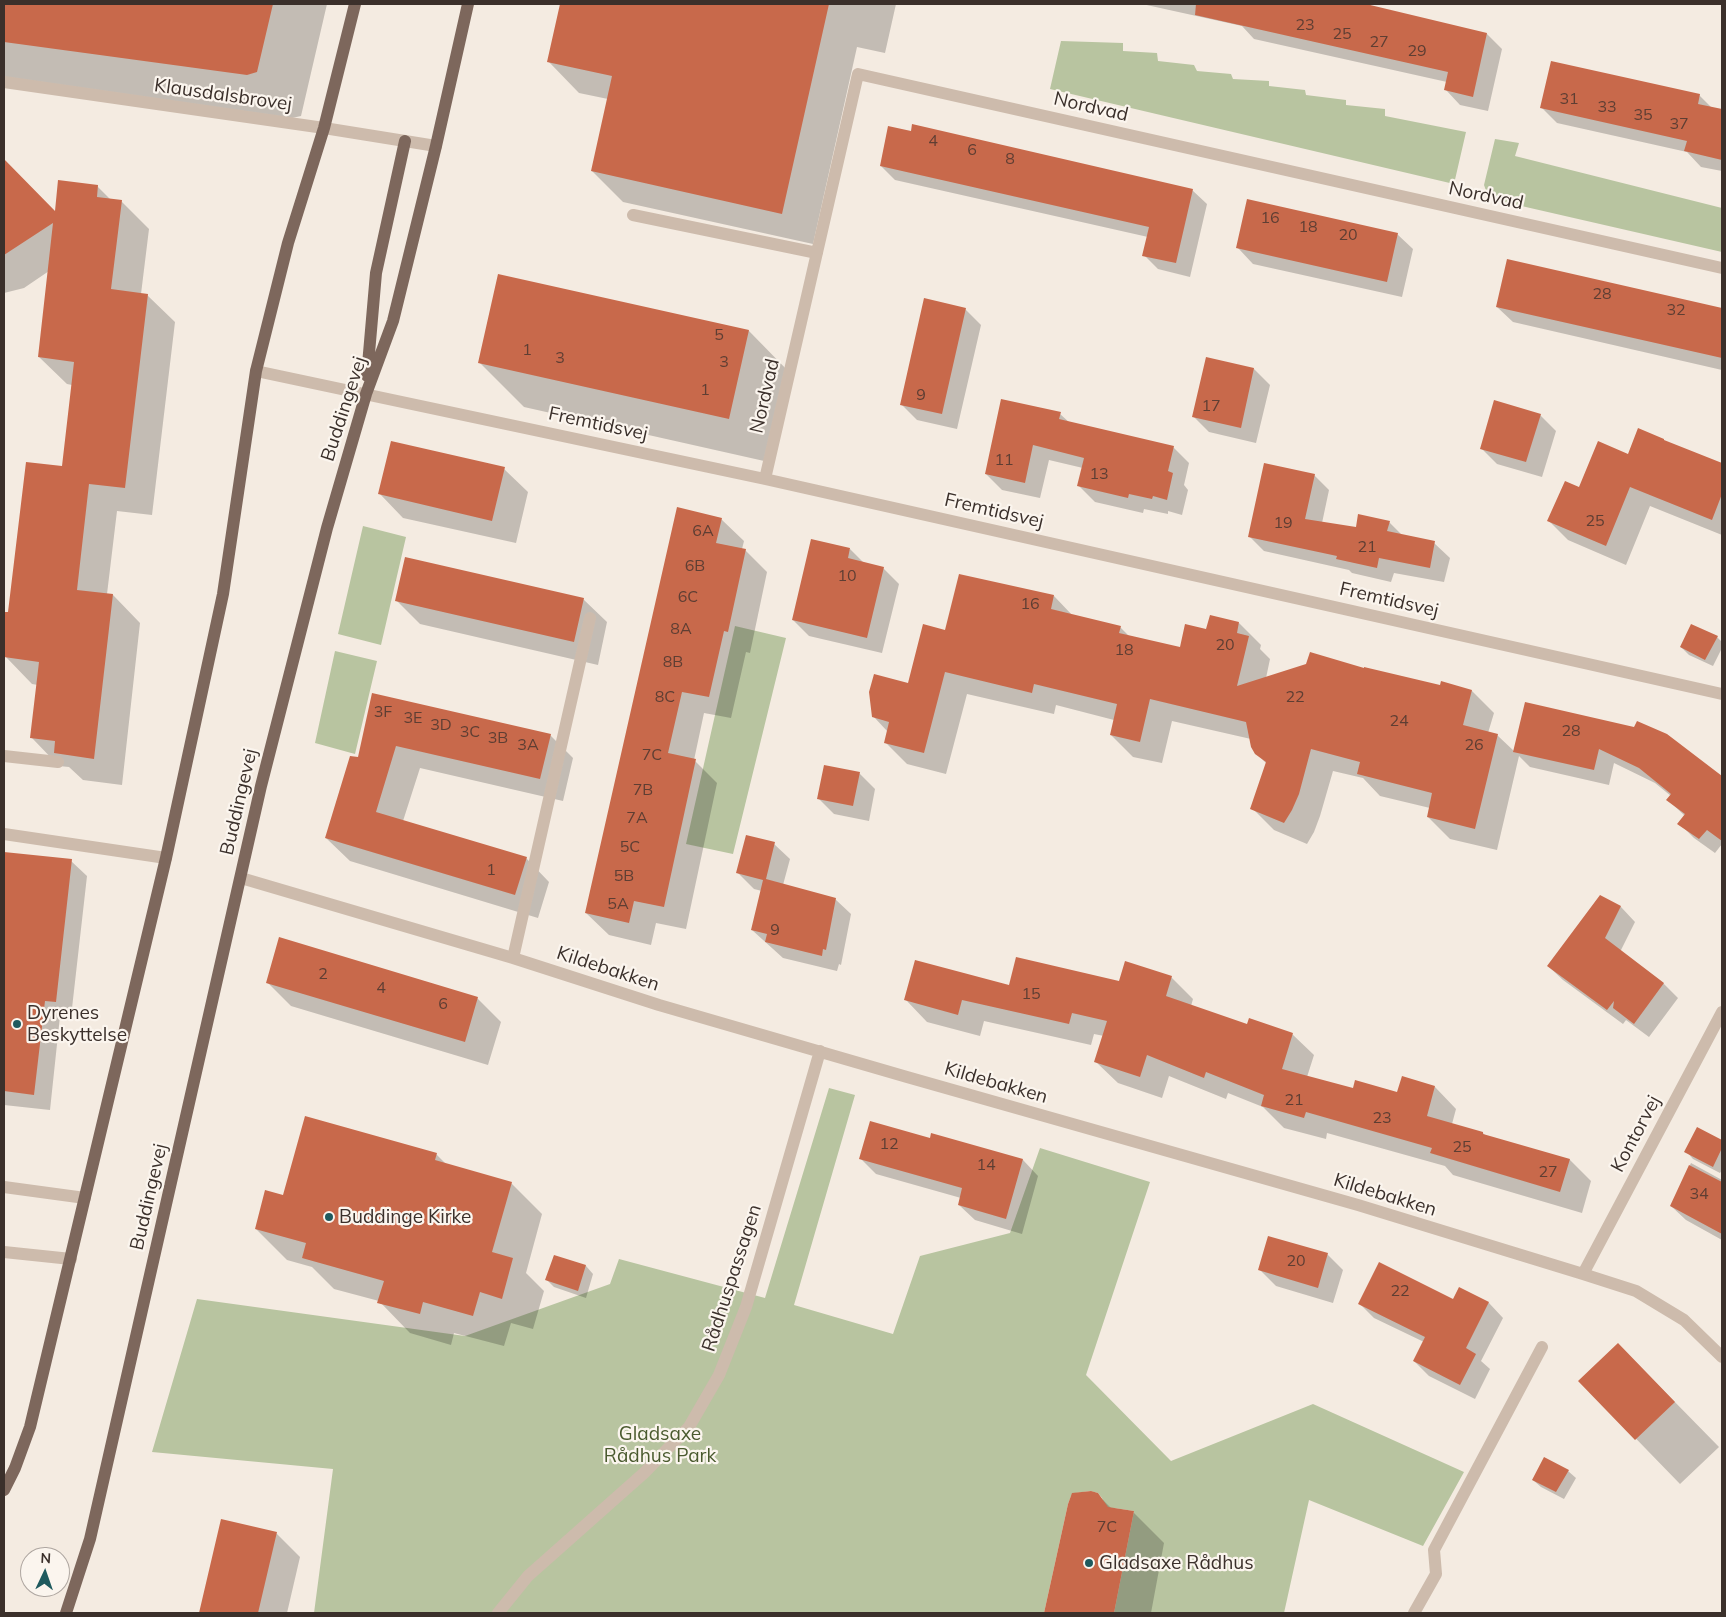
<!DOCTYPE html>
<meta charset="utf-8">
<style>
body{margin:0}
#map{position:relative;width:1726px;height:1617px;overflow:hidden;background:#f4ebe1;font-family:Mulish,sans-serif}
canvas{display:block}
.frame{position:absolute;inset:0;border:5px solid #3b302b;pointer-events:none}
.north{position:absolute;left:20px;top:1547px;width:50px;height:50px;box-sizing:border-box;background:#fbf5ee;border:1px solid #aea6a0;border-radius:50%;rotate:3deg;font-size:14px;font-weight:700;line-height:20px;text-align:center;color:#3b302b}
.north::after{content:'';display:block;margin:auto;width:18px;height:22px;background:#1f5a5e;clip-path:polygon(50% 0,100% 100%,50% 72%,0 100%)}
</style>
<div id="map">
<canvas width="1726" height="1617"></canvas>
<div class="frame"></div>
<div class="north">N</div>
</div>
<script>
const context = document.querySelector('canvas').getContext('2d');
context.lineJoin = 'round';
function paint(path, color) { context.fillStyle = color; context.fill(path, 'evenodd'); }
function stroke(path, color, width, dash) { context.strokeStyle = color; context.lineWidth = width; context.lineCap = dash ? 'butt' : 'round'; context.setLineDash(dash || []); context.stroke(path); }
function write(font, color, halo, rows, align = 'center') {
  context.font = font + ' Mulish,sans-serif'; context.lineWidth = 4.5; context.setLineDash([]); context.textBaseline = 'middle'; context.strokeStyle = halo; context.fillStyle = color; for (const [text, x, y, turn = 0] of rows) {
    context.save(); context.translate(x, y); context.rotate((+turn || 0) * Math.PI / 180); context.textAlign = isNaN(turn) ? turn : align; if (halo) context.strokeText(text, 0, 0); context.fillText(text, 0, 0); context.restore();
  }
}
const green = new Path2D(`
 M 1061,41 L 1123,43 L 1123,51 L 1157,53 L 1158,61 L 1194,65 L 1197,71 L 1231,74 L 1233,79 L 1269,81 L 1269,86 L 1305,90 L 1306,95 L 1346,100 L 1346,105 L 1385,109 L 1385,116 L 1466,132 L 1454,184 L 1050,89 Z
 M 1495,139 L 1519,143 L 1515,156 L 1722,208 L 1722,252 L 1491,199 L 1488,196 L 1484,185 Z
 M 363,526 L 406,537 L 381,645 L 338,634 Z
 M 735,626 L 786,638 L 733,854 L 686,844 Z
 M 335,651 L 377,661 L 355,754 L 315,743 Z
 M 829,1088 L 855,1095 L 794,1305 L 893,1334 L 920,1256 L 1010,1233 L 1040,1148 L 1150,1182 L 1086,1375 L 1171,1461 L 1313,1404 L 1464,1472 L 1423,1546 L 1309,1500 L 1284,1613 L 1114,1613 L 1134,1511 L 1114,1508 L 1113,1513 L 1105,1506 L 1102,1498 L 1098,1493 L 1090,1491 L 1076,1493 L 1071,1496 L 1068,1504 L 1044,1613 L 314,1613 L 333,1469 L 152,1452 L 197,1299 L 465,1336 L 610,1284 L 619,1259 L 765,1298 Z`);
const shadow = new Path2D(`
 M 4,4 L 327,4 L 301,116 L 292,118 L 4,79 Z
 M 561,4 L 896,4 L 885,53 L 857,47 L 813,244 L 623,202 L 592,171 L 608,99 L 579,93 L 548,61 Z
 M 1142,4 L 1360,4 L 1487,34 L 1502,49 L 1488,111 L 1460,105 L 1446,90 L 1447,82 L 1254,39 L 1242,26 Z
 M 1699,95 L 1712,108 L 1722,111 L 1722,171 L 1701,167 L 1687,152 L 1557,123 L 1541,107 Z
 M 4,161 L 56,214 L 97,186 L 111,200 L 121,201 L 149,229 L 141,294 L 147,295 L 175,322 L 152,515 L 117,511 L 107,594 L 113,595 L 140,623 L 122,785 L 83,780 L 69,767 L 59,766 L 32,738 L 38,685 L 32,684 L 5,656 L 4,613 L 9,614 L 63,467 L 72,385 L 67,384 L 39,357 L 49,271 L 24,288 L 4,293 Z
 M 881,166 L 1192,190 L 1207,204 L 1190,277 L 1158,269 L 1144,255 L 1148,237 L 895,180 Z
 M 1397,234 L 1413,249 L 1402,297 L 1253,264 L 1238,248 Z
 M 1508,260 L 1722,309 L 1722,370 L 1513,322 L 1497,307 Z
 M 499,275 L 749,331 L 793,376 L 773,463 L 524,407 L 480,363 Z
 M 965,309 L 981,325 L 957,429 L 917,420 L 901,404 Z
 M 1206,359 L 1254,369 L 1270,385 L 1256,443 L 1209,432 L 1194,417 Z
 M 1060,414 L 1070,423 L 1173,447 L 1189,463 L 1184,485 L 1188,490 L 1182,515 L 1168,511 L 1168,514 L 1144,509 L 1143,513 L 1095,502 L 1079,486 L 1083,468 L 1049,460 L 1040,498 L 1002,490 L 986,474 Z
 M 1540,415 L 1556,431 L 1542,477 L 1497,464 L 1481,448 Z
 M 1666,443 L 1722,465 L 1722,535 L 1650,506 L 1626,565 L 1568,540 L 1549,521 L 1580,489 Z
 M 504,469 L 528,492 L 516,543 L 403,518 L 380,494 Z
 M 1314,475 L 1329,490 L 1322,523 L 1357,528 L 1389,522 L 1403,536 L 1434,543 L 1450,558 L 1444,582 L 1394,573 L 1391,582 L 1352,573 L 1349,570 L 1264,551 L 1249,536 Z
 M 721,519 L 744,541 L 742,549 L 745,550 L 767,572 L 750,653 L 746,652 L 731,718 L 704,713 L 694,760 L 717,783 L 686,929 L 656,923 L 651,945 L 609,935 L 586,913 Z
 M 850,549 L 865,564 L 883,568 L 899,584 L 882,653 L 809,636 L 793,620 Z
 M 1054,596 L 1073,616 L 1120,627 L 1130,637 L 1181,648 L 1207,631 L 1239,623 L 1261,645 L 1260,649 L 1270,659 L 1266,678 L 1365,670 L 1441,687 L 1472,691 L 1494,713 L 1488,733 L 1497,735 L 1515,752 L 1666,735 L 1722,778 L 1722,844 L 1715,853 L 1694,838 L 1679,823 L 1685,816 L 1668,800 L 1671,796 L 1655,783 L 1614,763 L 1609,785 L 1530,767 L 1519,756 L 1497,850 L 1450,839 L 1428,817 L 1430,808 L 1380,796 L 1363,778 L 1333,771 L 1320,816 L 1314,832 L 1307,844 L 1274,830 L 1252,808 L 1267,764 L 1256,753 L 1251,739 L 1172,721 L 1162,763 L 1133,757 L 1111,735 L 1114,720 L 1056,705 L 1054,714 L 967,694 L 946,774 L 907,764 L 885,742 L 888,732 L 873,716 L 909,684 L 946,631 Z
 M 583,599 L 607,622 L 598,665 L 420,624 L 396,600 Z
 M 1717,637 L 1722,642 L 1722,648 L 1713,666 L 1689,655 L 1681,647 Z
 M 373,695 L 550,735 L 573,758 L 563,801 L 420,768 L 403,821 L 526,858 L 549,882 L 538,918 L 350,861 L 326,838 L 359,759 Z
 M 859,773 L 875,789 L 869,821 L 834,814 L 818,798 Z
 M 774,844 L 790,859 L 783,885 L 835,899 L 851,914 L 841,965 L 839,964 L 837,971 L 783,958 L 752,930 L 762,891 L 754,889 L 738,873 Z
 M 4,853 L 71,861 L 87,876 L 71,1017 L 60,1016 L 50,1110 L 4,1105 Z
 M 1600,896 L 1621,907 L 1635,922 L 1620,952 L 1663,983 L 1678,998 L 1649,1037 L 1626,1020 L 1623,1024 L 1563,980 L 1548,966 Z
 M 1171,977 L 1193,999 L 1191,1006 L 1247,1026 L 1292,1034 L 1314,1055 L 1307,1077 L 1354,1090 L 1398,1094 L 1435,1087 L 1456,1109 L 1452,1124 L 1483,1133 L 1486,1136 L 1570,1160 L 1591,1181 L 1582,1213 L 1453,1175 L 1445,1166 L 1327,1133 L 1326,1139 L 1284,1128 L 1263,1107 L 1228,1093 L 1226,1099 L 1169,1076 L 1162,1098 L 1118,1083 L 1096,1062 L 1104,1036 L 1094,1034 L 1091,1045 L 984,1021 L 980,1036 L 927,1022 L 906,1000 L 1010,986 L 1120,982 Z
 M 267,982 L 477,998 L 501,1022 L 488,1065 L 291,1006 Z
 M 1698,1128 L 1722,1142 L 1722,1170 L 1720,1173 L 1693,1159 L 1686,1151 Z
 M 930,1140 L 1023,1160 L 1038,1176 L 1022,1234 L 975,1220 L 959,1205 L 961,1198 L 876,1174 L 860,1158 Z
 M 436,1154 L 447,1165 L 511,1183 L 542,1214 L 526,1273 L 544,1291 L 533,1329 L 511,1323 L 504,1346 L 454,1333 L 451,1345 L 410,1333 L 379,1301 L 334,1289 L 312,1267 L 287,1260 L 256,1229 L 284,1196 Z
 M 1691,1163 L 1722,1180 L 1722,1240 L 1686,1220 L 1671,1206 Z
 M 1327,1254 L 1343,1270 L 1333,1303 L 1276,1286 L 1260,1270 Z
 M 554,1256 L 586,1266 L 593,1274 L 586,1298 L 554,1287 L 547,1280 Z
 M 1460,1289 L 1489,1303 L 1503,1318 L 1481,1361 L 1490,1369 L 1475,1399 L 1429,1376 L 1414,1361 L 1424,1342 L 1374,1318 L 1360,1304 L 1454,1301 Z
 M 1618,1344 L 1719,1447 L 1680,1484 L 1580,1381 Z
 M 1568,1471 L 1576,1478 L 1564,1499 L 1541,1487 L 1533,1480 Z
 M 1097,1494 L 1111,1508 L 1133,1512 L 1164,1543 L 1151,1613 L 1046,1613 L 1069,1505 Z
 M 222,1521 L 276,1533 L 300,1557 L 287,1613 L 200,1613 Z`);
const building = new Path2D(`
 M 4,4 L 273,4 L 257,72 L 247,75 L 4,42 Z
 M 560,4 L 829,4 L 782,214 L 591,171 L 612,76 L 547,62 Z
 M 1196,4 L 1366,4 L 1487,33 L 1473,97 L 1444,90 L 1448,72 L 1195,15 Z
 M 1551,61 L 1700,94 L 1698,104 L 1722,109 L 1722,160 L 1684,151 L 1687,141 L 1540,108 Z
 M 912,124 L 1193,189 L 1176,263 L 1142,256 L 1149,227 L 880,166 L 888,126 L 911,131 Z
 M 4,159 L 55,211 L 58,180 L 98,185 L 97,197 L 122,200 L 111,289 L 148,294 L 125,488 L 89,484 L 77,590 L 113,594 L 94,759 L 54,753 L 55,741 L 30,738 L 39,662 L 4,657 L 4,612 L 8,612 L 26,462 L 62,466 L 74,362 L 38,357 L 53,223 L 4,255 Z
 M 1247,199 L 1398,233 L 1387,282 L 1236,248 Z
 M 1507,259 L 1722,308 L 1722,358 L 1496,307 Z
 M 498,274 L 749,330 L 729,419 L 478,363 Z
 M 924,298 L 966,308 L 942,414 L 900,405 Z
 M 1206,357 L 1254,368 L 1241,428 L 1192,417 Z
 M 1001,399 L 1061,412 L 1059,419 L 1174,446 L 1168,471 L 1173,473 L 1167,500 L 1153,496 L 1152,499 L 1129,494 L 1128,498 L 1077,486 L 1084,458 L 1033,445 L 1025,483 L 985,474 Z
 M 1494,400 L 1541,414 L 1526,462 L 1480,449 Z
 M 1638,428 L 1664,439 L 1664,440 L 1722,463 L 1722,494 L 1712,520 L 1630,487 L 1606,546 L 1547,521 L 1565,481 L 1579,487 L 1598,441 L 1628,454 Z
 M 391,441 L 505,467 L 492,521 L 378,494 Z
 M 1264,463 L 1315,474 L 1305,519 L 1356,527 L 1358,514 L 1390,521 L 1387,531 L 1435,541 L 1430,568 L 1379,558 L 1377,568 L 1336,559 L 1337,556 L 1248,537 Z
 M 677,507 L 722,518 L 716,543 L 746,549 L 728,632 L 724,631 L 709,697 L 682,692 L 668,753 L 696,759 L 664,907 L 634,901 L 629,923 L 585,913 Z
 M 811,539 L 850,548 L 848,558 L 884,567 L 867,638 L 792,620 Z
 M 405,557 L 584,598 L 574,642 L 395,601 Z
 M 959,574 L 1054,595 L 1051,609 L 1121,626 L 1119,633 L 1180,647 L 1185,624 L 1206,629 L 1210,615 L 1239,622 L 1237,633 L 1249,636 L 1237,686 L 1306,664 L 1310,652 L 1364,668 L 1364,667 L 1440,685 L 1441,681 L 1472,690 L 1463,725 L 1498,734 L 1475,829 L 1427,817 L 1432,793 L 1357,774 L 1360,762 L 1311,749 L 1299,794 L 1292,810 L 1284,823 L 1250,809 L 1266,762 L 1255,754 L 1251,747 L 1246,722 L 1150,699 L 1140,742 L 1110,735 L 1117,704 L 1034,684 L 1032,693 L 945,672 L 924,753 L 884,743 L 889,722 L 872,717 L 869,692 L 874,674 L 908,683 L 923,624 L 945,630 Z
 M 1691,624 L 1718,636 L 1705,660 L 1680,647 Z
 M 372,693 L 551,734 L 540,779 L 396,746 L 376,812 L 527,857 L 515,895 L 325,838 L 350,756 L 358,757 Z
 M 1525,702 L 1634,727 L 1637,721 L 1667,734 L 1722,776 L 1722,841 L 1707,830 L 1699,839 L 1677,824 L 1685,814 L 1666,800 L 1671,794 L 1639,768 L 1599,749 L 1594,770 L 1513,752 Z
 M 824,765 L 860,772 L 853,806 L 817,799 Z
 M 746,835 L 775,842 L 766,879 L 836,898 L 826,950 L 823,949 L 822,956 L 765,942 L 767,934 L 751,930 L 763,880 L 736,873 Z
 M 4,852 L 72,859 L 56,1002 L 45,1001 L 34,1095 L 4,1091 Z
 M 1600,895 L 1621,906 L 1605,938 L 1664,983 L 1634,1024 L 1613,1008 L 1614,1001 L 1607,1010 L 1547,966 Z
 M 279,937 L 478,997 L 465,1042 L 266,983 Z
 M 1016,957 L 1119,981 L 1125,961 L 1172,976 L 1166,996 L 1247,1024 L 1249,1018 L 1293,1033 L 1282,1069 L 1353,1088 L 1355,1080 L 1397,1092 L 1402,1076 L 1435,1086 L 1427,1116 L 1483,1132 L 1483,1134 L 1570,1159 L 1560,1192 L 1430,1153 L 1432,1148 L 1306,1112 L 1304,1118 L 1261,1106 L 1264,1095 L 1206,1072 L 1204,1078 L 1147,1055 L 1140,1077 L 1094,1062 L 1107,1021 L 1072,1013 L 1069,1024 L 962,1000 L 958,1015 L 904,1000 L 915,960 L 1009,985 Z
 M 305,1116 L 437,1153 L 435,1160 L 512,1182 L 492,1252 L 513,1258 L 502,1299 L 480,1292 L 473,1316 L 423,1302 L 420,1314 L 377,1303 L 384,1281 L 302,1258 L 306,1243 L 255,1229 L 265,1190 L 283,1195 Z
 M 870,1121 L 930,1138 L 931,1133 L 1023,1159 L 1006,1219 L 958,1205 L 962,1188 L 859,1159 Z
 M 1697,1127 L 1722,1140 L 1722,1148 L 1713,1167 L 1684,1152 Z
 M 1689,1165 L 1722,1182 L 1722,1234 L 1670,1206 Z
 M 1268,1236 L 1328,1253 L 1318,1288 L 1258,1270 Z
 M 554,1255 L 586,1265 L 578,1291 L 545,1280 Z
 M 1379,1262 L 1453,1299 L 1459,1287 L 1489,1302 L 1466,1348 L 1476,1354 L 1460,1385 L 1413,1361 L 1425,1337 L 1358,1304 Z
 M 1618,1343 L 1675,1402 L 1635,1440 L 1578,1381 Z
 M 1544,1457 L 1569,1470 L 1556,1492 L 1532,1480 Z
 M 1091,1491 L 1098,1493 L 1108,1507 L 1134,1511 L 1114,1613 L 1044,1613 L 1068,1504 L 1072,1493 Z
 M 221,1519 L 277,1532 L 258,1613 L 199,1613 Z`);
const minor = new Path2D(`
 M 4,82 L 324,128 L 436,146
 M 633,215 L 817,253
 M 256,371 L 765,479 L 1722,694
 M 765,479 L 858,74 L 1722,268
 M 4,756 L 58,762
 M 4,834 L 166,858
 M 241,878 L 513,958 L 659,1005 L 907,1077 L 1358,1205 L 1583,1274 L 1636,1291 L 1684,1320 L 1722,1357
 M 513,958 L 590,618
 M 4,1187 L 85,1198
 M 4,1252 L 71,1259
 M 1583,1274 L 1722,1012
 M 498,1613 L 528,1576 L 644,1473 L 689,1427 L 719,1375 L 746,1307 L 820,1051
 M 1414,1613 L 1436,1574 L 1434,1550 L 1542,1347`);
const major = new Path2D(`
 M 367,376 L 376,273 L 405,141
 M 4,1490 L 15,1468 L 30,1427 L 166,858 L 223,594 L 256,371 L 288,243 L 324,128 L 355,4
 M 66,1613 L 90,1539 L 261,786 L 327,528 L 366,394 L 393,321 L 436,146 L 468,4`);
const markers = [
 [17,1024,5,"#1f5a5e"],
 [329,1217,5,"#1f5a5e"],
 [1089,1563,5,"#1f5a5e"]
];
const numberNames = [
 ["23",1305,25],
 ["25",1342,34],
 ["27",1379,42],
 ["29",1417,51],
 ["31",1569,99],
 ["33",1607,107],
 ["35",1643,115],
 ["37",1679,124],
 ["4",933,141],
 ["6",972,150],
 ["8",1010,159],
 ["16",1270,218],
 ["18",1308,227],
 ["20",1348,235],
 ["28",1602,294],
 ["32",1676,310],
 ["5",719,335],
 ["1",527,350],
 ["3",560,358],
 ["3",724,362],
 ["1",705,390],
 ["9",921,395],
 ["17",1211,406],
 ["11",1004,460],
 ["13",1099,474],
 ["25",1595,521],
 ["19",1283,523],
 ["6A",703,531],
 ["21",1367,547],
 ["6B",695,566],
 ["10",847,576],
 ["6C",688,597],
 ["16",1030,604],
 ["8A",681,629],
 ["20",1225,645],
 ["18",1124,650],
 ["8B",673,662],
 ["8C",665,697],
 ["22",1295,697],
 ["3F",383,712],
 ["3E",413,718],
 ["24",1399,721],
 ["3D",441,725],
 ["28",1571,731],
 ["3C",470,732],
 ["3B",498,738],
 ["3A",528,745],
 ["26",1474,745],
 ["7C",652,755],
 ["7B",643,790],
 ["7A",637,818],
 ["5C",630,847],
 ["1",491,870],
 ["5B",624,876],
 ["5A",618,904],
 ["9",775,930],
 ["2",323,974],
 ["4",381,988],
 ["15",1031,994],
 ["6",443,1004],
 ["21",1294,1100],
 ["23",1382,1118],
 ["12",889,1144],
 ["25",1462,1147],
 ["14",986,1165],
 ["27",1548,1172],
 ["34",1699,1194],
 ["20",1296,1261],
 ["22",1400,1291],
 ["7C",1107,1527]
];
const streetNames = [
 ["Klausdalsbrovej",223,95,8],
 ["Nordvad",1091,107,13],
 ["Nordvad",1486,196,12],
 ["Nordvad",765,396,-77],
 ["Buddingevej",344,409,-72],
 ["Fremtidsvej",598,424,12],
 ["Fremtidsvej",994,511,13],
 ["Fremtidsvej",1389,600,13],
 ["Buddingevej",239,802,-77],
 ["Kildebakken",608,969,18],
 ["Kildebakken",996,1083,16],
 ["Kontorvej",1636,1134,-62],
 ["Kildebakken",1385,1195,17],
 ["Buddingevej",149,1197,-77],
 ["Rådhuspassagen",732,1278,-72]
];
const poiNames = [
 ["Dyrenes",27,1013],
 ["Beskyttelse",27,1035],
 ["Buddinge Kirke",339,1217],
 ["Gladsaxe Rådhus",1099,1563]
];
const parkNames = [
 ["Gladsaxe",660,1434],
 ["Rådhus Park",660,1456]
];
paint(green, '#b8c4a0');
paint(shadow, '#0003');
paint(building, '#c8694b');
stroke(minor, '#cdbbac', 12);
stroke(major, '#7d675c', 12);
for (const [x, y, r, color] of markers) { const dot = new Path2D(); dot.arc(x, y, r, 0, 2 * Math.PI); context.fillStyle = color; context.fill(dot); stroke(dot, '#fbf5ee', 2); }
write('16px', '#5e3e33', null, numberNames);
write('19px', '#3b302b', '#fbf5ee', streetNames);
write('19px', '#3b302b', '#fbf5ee', poiNames, 'left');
write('19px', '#4a5a2e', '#fbf5ee', parkNames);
</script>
